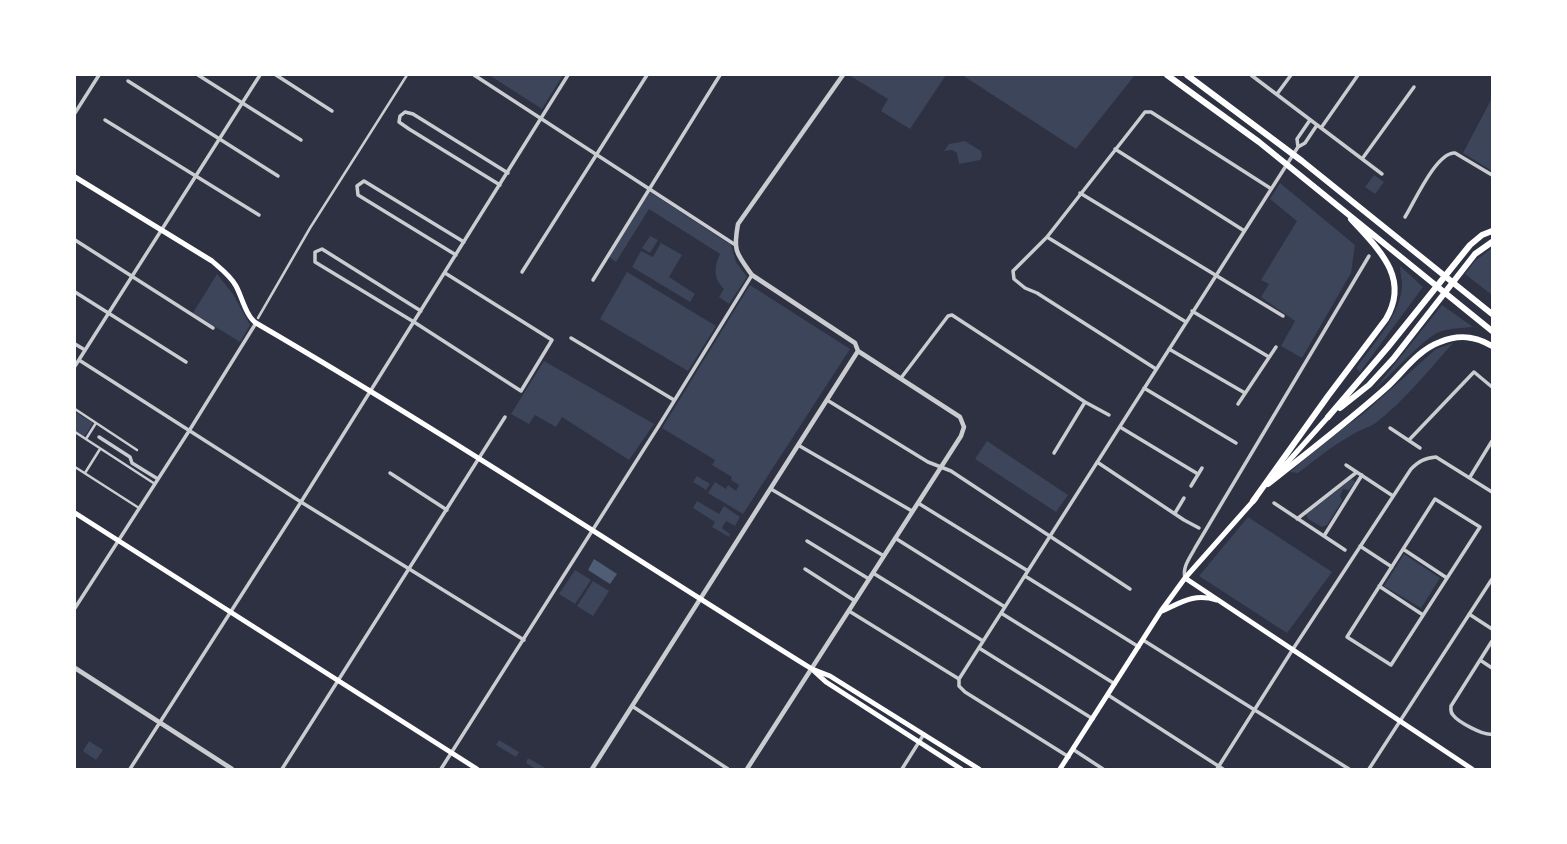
<!DOCTYPE html>
<style>
body{margin:0}
#map{position:relative;width:1567px;height:844px;overflow:hidden;background:#2d3142;font-family:Arial,sans-serif}
canvas{display:block}
.frame{position:absolute;inset:0;border:76px solid #fff;pointer-events:none}
</style>
<div id="map">
<canvas width="1567" height="844"></canvas>
<div class="frame"></div>
</div>
<script>
const context = document.querySelector('canvas').getContext('2d');
context.lineJoin = 'round';
function paint(path, color) { context.fillStyle = color; context.fill(path, 'evenodd'); }
function stroke(path, color, width, dash) { context.strokeStyle = color; context.lineWidth = width; context.lineCap = dash ? 'butt' : 'round'; context.setLineDash(dash || []); context.stroke(path); }
const green = new Path2D(`
 M 489,75 L 563,75 L 542,109 Z
 M 849,75 L 946,75 L 910,129 L 881,111 L 888,99 Z
 M 962,75 L 1135,75 L 1076,149 Z
 M 1492,98 L 1492,171 L 1463,153 Z
 M 965,141 L 981,151 L 982,157 L 980,160 L 959,164 L 957,153 L 952,150 L 944,151 L 949,144 Z
 M 1374,175 L 1384,182 L 1375,194 L 1365,187 Z
 M 1280,183 L 1355,245 L 1351,273 L 1302,358 L 1281,346 L 1295,321 L 1261,297 L 1269,284 L 1261,280 L 1297,221 L 1270,199 Z
 M 650,192 L 731,245 L 736,262 L 747,277 L 729,304 L 719,297 L 724,289 C 713,278 714,267 720,254 L 649,209 L 616,262 L 609,257 Z
 M 650,236 L 658,240 L 650,253 L 642,248 Z
 M 661,243 L 682,255 L 669,277 L 695,294 L 690,302 L 632,267 L 641,251 L 653,257 Z
 M 1492,248 L 1492,295 L 1465,274 L 1475,261 Z
 M 1400,266 L 1423,287 L 1360,372 L 1356,368 C 1373,344 1401,315 1402,285 C 1402,279 1400,272 1400,266 Z
 M 627,272 L 716,326 L 688,371 L 600,319 Z
 M 217,274 L 233,294 L 250,325 L 240,342 L 193,313 Z
 M 750,285 L 850,349 L 743,514 L 708,493 L 715,482 L 726,489 L 728,485 L 736,491 L 739,485 L 731,480 L 732,477 L 712,465 L 715,460 L 662,428 Z
 M 1442,305 L 1473,327 C 1461,328 1450,328 1439,332 C 1424,338 1389,377 1374,390 Z
 M 1453,343 C 1429,370 1406,399 1377,422 C 1369,428 1358,430 1350,436 C 1331,447 1315,460 1298,473 L 1290,472 L 1325,441 L 1363,414 L 1436,349 Z
 M 544,361 L 654,424 L 629,460 L 562,417 L 556,427 L 535,415 L 529,424 L 511,414 Z
 M 75,412 L 93,423 L 84,437 L 75,431 Z
 M 987,441 L 1068,495 L 1056,512 L 975,459 Z
 M 697,476 L 710,484 L 706,490 L 693,482 Z
 M 1352,479 L 1355,482 L 1349,490 L 1343,489 L 1340,496 L 1342,501 L 1327,525 L 1322,527 L 1308,519 L 1306,514 Z
 M 697,501 L 719,514 L 724,506 L 740,517 L 735,526 L 726,521 L 722,528 L 730,534 L 729,537 L 712,527 L 715,522 L 693,508 Z
 M 1248,517 L 1332,572 L 1287,633 L 1199,576 Z
 M 1404,554 L 1440,578 L 1421,608 L 1384,586 Z
 M 575,570 L 591,580 L 575,604 L 559,594 Z
 M 593,581 L 609,591 L 593,616 L 577,606 Z
 M 499,740 L 519,752 L 516,757 L 496,745 Z
 M 89,741 L 103,750 L 96,760 L 83,751 Z
 M 528,758 L 547,769 L 536,769 L 526,763 Z`);
const water = new Path2D(`
 M 594,559 L 617,574 L 610,584 L 588,570 Z`);
const pedestrian = new Path2D(`
 M 258,318 L 310,228 L 407,75
 M 75,409 L 137,450
 M 75,432 L 155,484
 M 86,439 L 96,423
 M 75,467 L 139,508
 M 85,473 L 100,449`);
const minor = new Path2D(`
 M 198,75 L 301,140
 M 276,75 L 332,111
 M 474,75 L 734,244
 M 1251,75 L 1382,174
 M 128,81 L 278,176
 M 1277,94 L 1291,75
 M 75,113 L 99,75
 M 105,120 L 259,215
 M 1321,128 L 1358,75
 M 1298,147 L 1297,139 L 1310,120
 M 1298,147 L 1305,143 L 1317,125
 M 1115,149 L 1243,230
 M 1362,159 L 1414,87
 M 500,185 L 409,129 L 399,122 L 400,116 L 405,112 L 413,114 L 508,173
 M 1080,193 L 1283,316
 M 1405,217 C 1414,203 1436,152 1455,153 L 1492,175
 M 1047,237 L 1186,322
 M 75,240 L 213,328
 M 456,255 L 358,195 L 357,186 L 364,181 L 464,242
 M 522,272 L 647,75
 M 593,280 L 720,75
 M 75,292 L 186,362
 M 421,311 L 322,249 L 315,252 L 315,262 L 414,322 L 521,391 L 552,340 L 445,273
 M 1192,311 L 1269,357
 M 571,338 L 674,400
 M 75,344 L 85,350
 M 1169,349 L 1245,393
 M 79,360 L 301,502 L 524,640
 M 75,366 L 260,75
 M 1156,369 L 1037,293 L 1025,288 L 1014,279 L 1013,271 L 1047,237 L 1145,112 L 1151,112 L 1270,188
 M 901,378 L 948,316 L 952,315 L 1085,402 L 1109,415
 M 1144,388 L 1236,443
 M 827,400 L 928,462 L 951,471 L 1130,589
 M 1238,404 L 1276,347
 M 1120,427 L 1198,474
 M 1390,428 L 1420,448
 M 99,437 L 130,457 L 132,463 L 158,479
 M 1409,440 L 1474,372 L 1492,387
 M 798,445 L 912,511
 M 1054,453 L 1085,402
 M 1097,462 L 1184,520 L 1199,528
 M 1346,465 L 1393,496
 M 390,473 L 447,510
 M 1470,477 L 1492,441
 M 1191,486 L 1202,468
 M 771,489 L 884,556
 M 1435,499 L 1480,527 L 1391,665 L 1347,637 Z
 M 918,503 L 1028,571
 M 1274,503 L 1345,550
 M 1175,513 L 1184,498
 M 1297,519 L 1357,472
 M 1324,536 L 1362,475
 M 895,538 L 1005,607
 M 807,541 L 869,579
 M 1360,546 L 1392,567
 M 1403,549 L 1447,578
 M 805,569 L 855,601
 M 873,573 L 983,641
 M 1025,576 L 1139,647
 M 1185,578 C 1182,567 1190,558 1195,548 L 1369,256
 M 1379,586 L 1423,615
 M 75,608 L 189,431 L 256,323
 M 849,611 L 959,679
 M 1001,613 L 1115,684
 M 1469,614 L 1492,629
 M 1143,640 L 1349,769
 M 1492,641 L 1451,706 C 1451,709 1450,712 1453,715 C 1458,722 1484,736 1492,734
 M 979,648 L 1093,719
 M 1480,660 L 1492,668
 M 1108,695 L 1223,769
 M 632,706 L 728,769
 M 1074,750 L 1103,769
 M 1069,757 L 965,692 L 959,686 L 959,679 L 1298,147
 M 130,769 L 301,502 L 568,75
 M 282,769 L 505,417
 M 441,769 L 658,427 L 752,275
 M 902,769 L 924,734
 M 1217,769 L 1293,649 L 1411,469 C 1419,461 1425,458 1436,457 L 1492,492
 M 1369,769 L 1492,579`);
const tertiary = new Path2D(`
 M 75,668 L 232,769
 M 592,769 L 858,351
 M 747,769 L 961,436 L 964,427 L 960,417 L 858,351 L 855,343 L 752,275 C 736,253 733,251 738,224 L 843,75`);
const secondary = new Path2D(`
 M 75,177 L 212,261 C 221,269 230,275 236,286 C 242,297 246,316 256,323 C 445,433 627,554 812,669 L 830,676 L 979,769
 M 1277,474 L 1328,417
 M 75,513 L 477,769
 M 1185,578 L 1472,769
 M 1162,611 C 1182,602 1194,593 1217,600
 M 814,671 L 826,682 L 961,769
 M 1060,769 L 1161,611 L 1185,578 L 1256,498`);
const trunk = new Path2D(`
 M 1167,75 L 1259,142 L 1492,331
 M 1187,75 L 1302,161 L 1492,314
 M 1340,408 L 1369,385 L 1393,359 L 1475,254 L 1492,242
 M 1328,417 L 1388,347 L 1470,245 L 1482,235 L 1492,231
 M 1268,484 C 1308,452 1349,421 1387,387 C 1403,372 1418,350 1440,342 C 1459,334 1475,336 1492,346
 M 1253,501 L 1328,396 L 1386,319 C 1411,277 1377,248 1351,219`);
paint(green, '#3c4559');
paint(water, '#4f5d75');
stroke(pedestrian, '#caccd0', 2.5);
stroke(minor, '#caccd0', 3.5);
stroke(tertiary, '#caccd0', 4.5);
stroke(secondary, '#fff', 5);
stroke(trunk, '#fff', 6);
</script>
